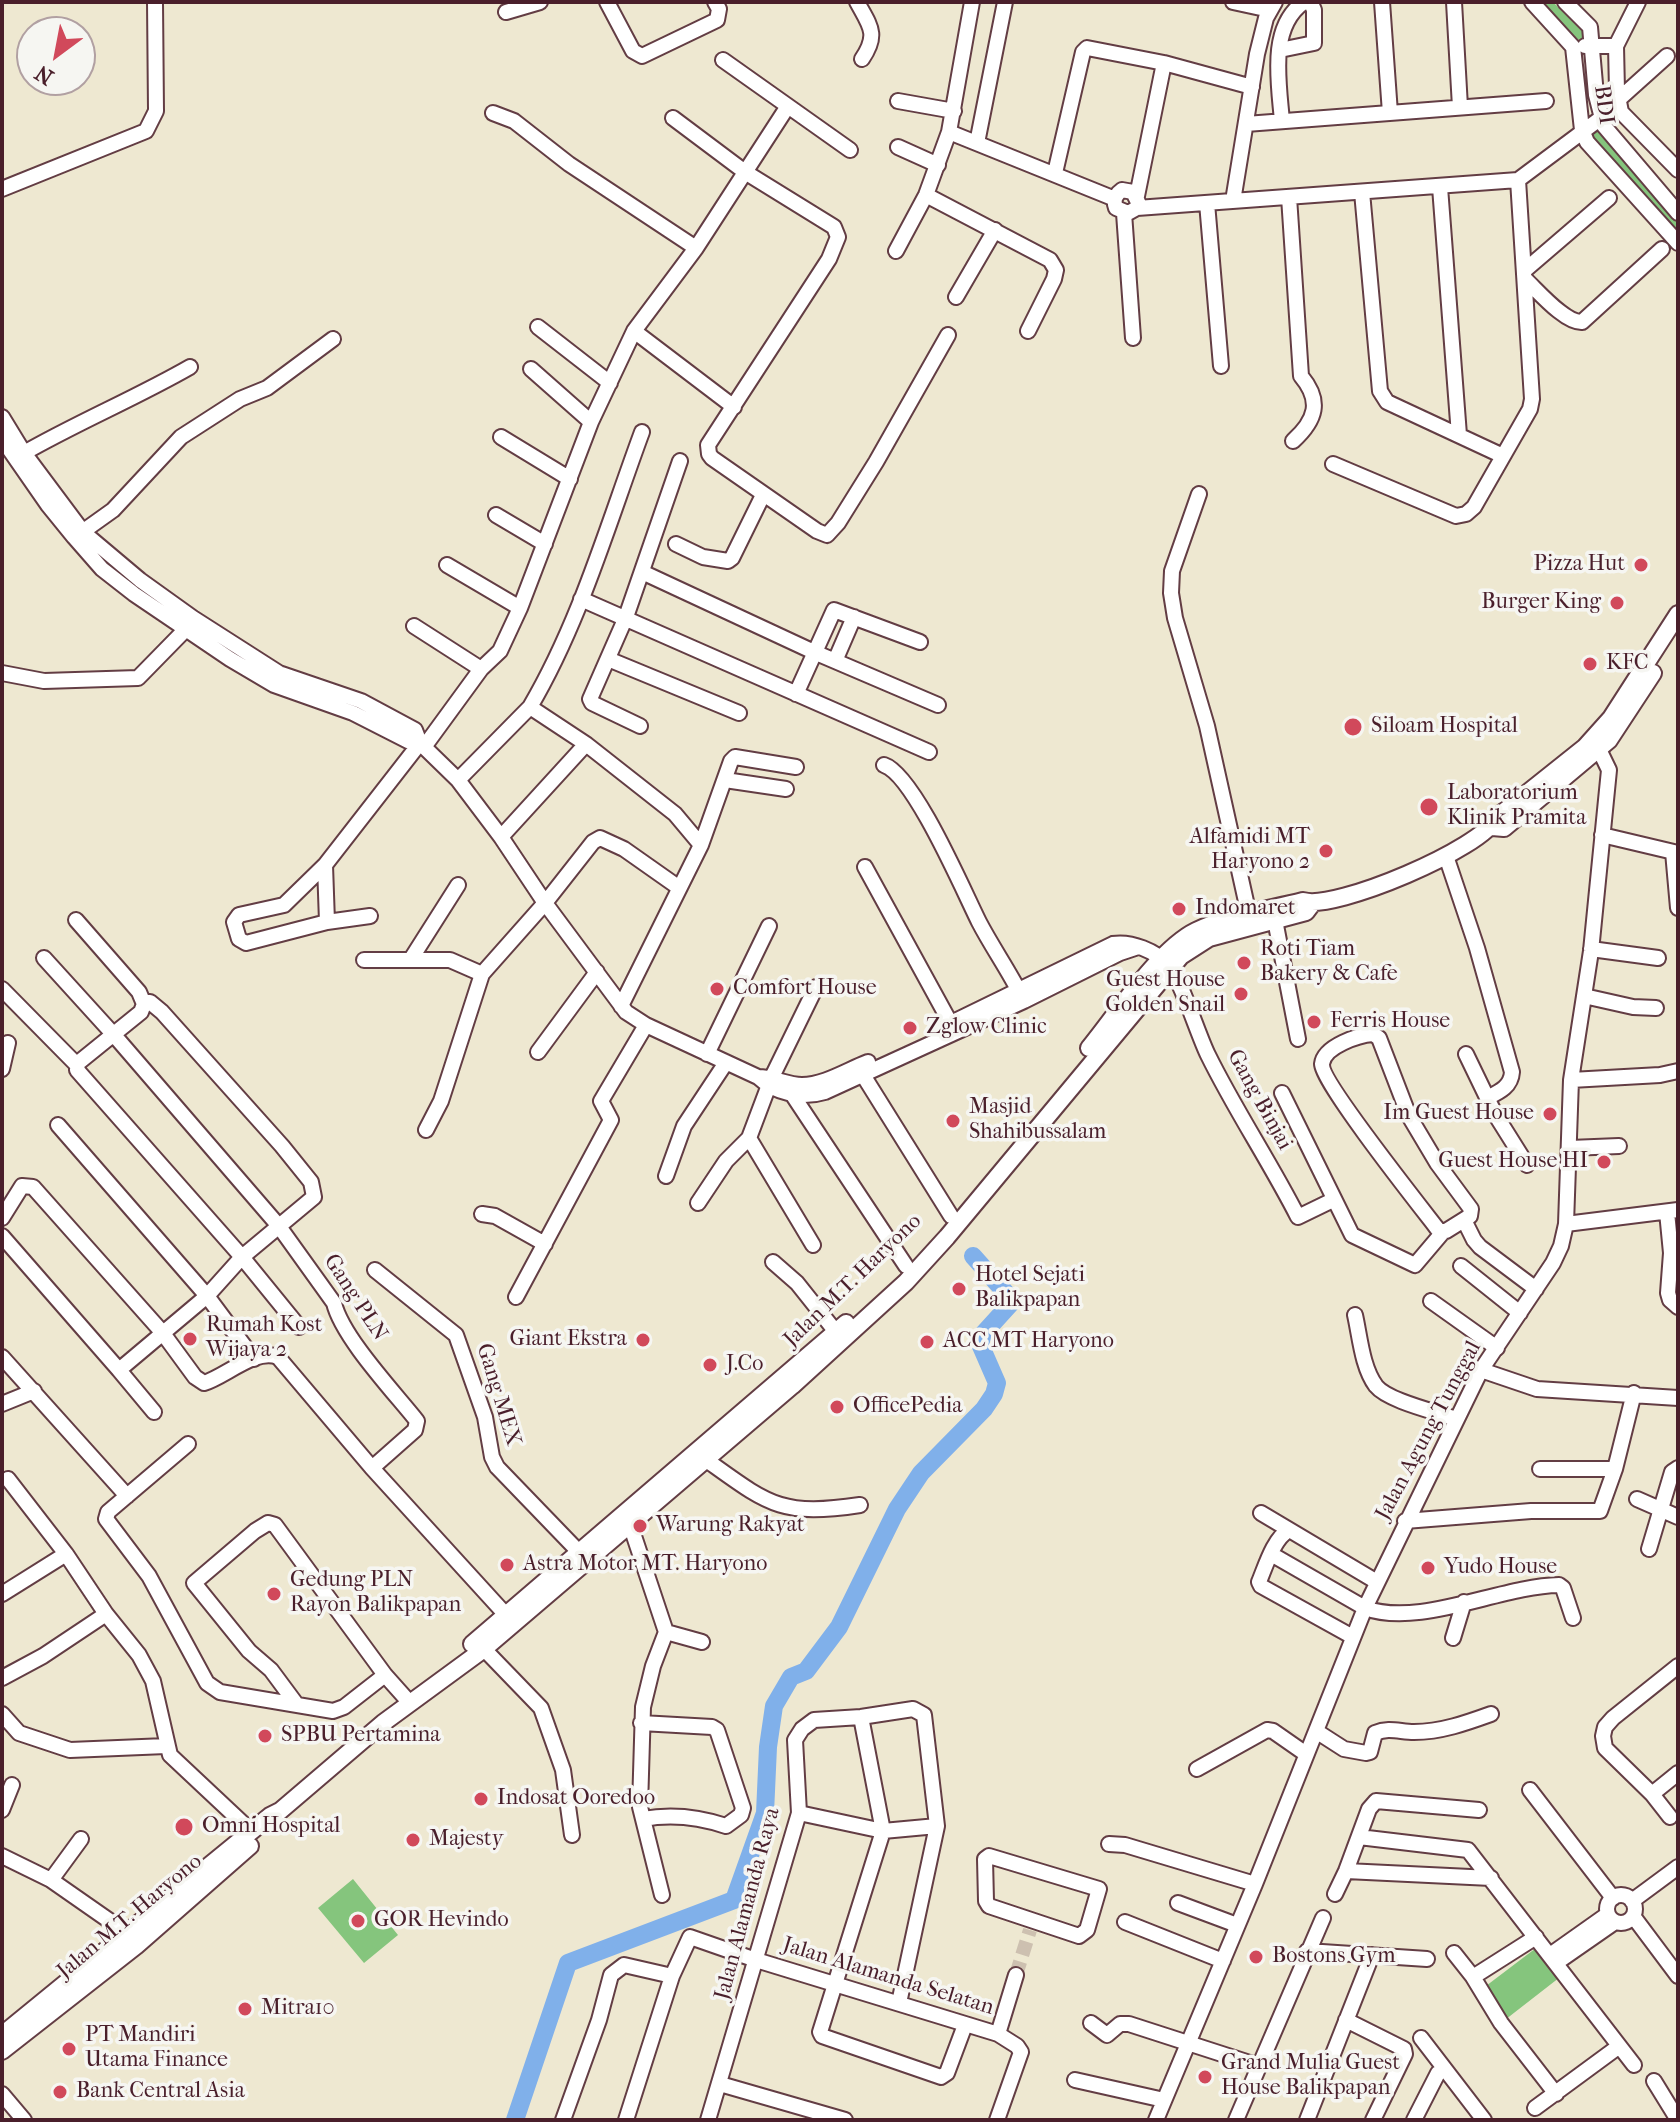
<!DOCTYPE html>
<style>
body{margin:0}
#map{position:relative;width:1680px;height:2122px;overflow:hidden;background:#eee8d1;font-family:"IM FELL French Canon",serif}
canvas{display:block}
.frame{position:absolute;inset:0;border:4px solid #4a1f2b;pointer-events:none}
.north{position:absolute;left:16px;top:16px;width:80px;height:80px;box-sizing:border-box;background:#f6f6f2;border:2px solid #b1a0a2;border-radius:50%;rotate:212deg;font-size:22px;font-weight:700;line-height:32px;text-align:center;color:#4a1f2b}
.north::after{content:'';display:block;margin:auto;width:28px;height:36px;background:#d1495b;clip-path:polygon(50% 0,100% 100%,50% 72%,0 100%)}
</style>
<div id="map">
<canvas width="1680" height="2122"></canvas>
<div class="frame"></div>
<div class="north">N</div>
</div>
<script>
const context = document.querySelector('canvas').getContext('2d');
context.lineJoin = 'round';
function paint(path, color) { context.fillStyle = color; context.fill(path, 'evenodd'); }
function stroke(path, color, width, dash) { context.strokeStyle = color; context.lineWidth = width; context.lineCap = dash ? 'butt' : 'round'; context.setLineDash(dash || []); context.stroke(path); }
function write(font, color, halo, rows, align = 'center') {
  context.font = font + ' "IM FELL French Canon",serif'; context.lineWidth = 7; context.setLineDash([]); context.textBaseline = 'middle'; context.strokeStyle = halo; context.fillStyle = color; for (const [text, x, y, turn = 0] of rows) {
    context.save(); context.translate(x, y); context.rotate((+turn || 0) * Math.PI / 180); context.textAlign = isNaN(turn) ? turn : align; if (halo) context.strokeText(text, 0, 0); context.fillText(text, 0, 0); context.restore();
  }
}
const green = new Path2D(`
 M 1542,2 L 1553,2 L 1583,32 L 1586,39 L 1575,40 Z
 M 1595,129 L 1678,220 L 1678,236 L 1589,139 L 1590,130 Z
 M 353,1879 L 398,1935 L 364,1963 L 318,1908 Z
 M 1540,1945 L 1564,1974 L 1501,2023 L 1478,1992 Z`);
const river = new Path2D(`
 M 515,2120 L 568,1963 L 734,1900 L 765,1813 L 768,1747 L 774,1706 L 791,1677 L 806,1671 L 839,1627 L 897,1509 L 921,1473 L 984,1409 L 994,1394 L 997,1383 L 980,1344 L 983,1334 L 1013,1301 L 973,1256`);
const minorTunnel = new Path2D(`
 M 1016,1975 L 1030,1930`);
const minor = new Path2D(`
 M 607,2 L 633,51 L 642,56 L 717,20 L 719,9 L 715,2
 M 857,2 C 870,26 879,34 862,59
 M 1233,2 L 1270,10
 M 1382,2 L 1390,113
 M 1454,2 L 1460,107
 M 1532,2 L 1573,47 L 1582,130 L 1587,142 L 1678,243
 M 1565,2 L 1590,27 L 1596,95 L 1604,126 L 1678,213
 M 506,12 L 540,2
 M 1585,46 L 1616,46 L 1617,91 L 1621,112 L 1678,170
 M 1616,46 L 1638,2
 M 1280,50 L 1314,43 L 1314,10 L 1311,3 L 1304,2 C 1268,27 1279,84 1282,121
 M 723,60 L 850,150
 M 1618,100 L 1667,56
 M 898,101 L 954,111
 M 493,113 L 514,121 L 569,164 L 696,248
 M 673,118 L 745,172 L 834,227 L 838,237 L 829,259 L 708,445 L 709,454 L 712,458 L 817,531 L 827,535 L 838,523 L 876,462 L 948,335
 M 1246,124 L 1546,101
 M 949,132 L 1115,199
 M 977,143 L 1005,2
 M 898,147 L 938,165
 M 1055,173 L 1083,52 L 1087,48 L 1164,63 L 1252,87
 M 1440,187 L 1459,435
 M 2,189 L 146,131 L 156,111 L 155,2
 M 1362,192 L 1380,391 L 1387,402 L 1503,456
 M 926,195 L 1050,260 L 1056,270 L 1054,279 L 1028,331
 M 1137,196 L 1164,63
 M 1289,197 L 1301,376 C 1322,401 1316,420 1293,441
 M 1233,201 L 1257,54 L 1266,18 L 1275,2
 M 1207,203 L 1221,366
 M 1137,208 L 1138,202 L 1133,192 L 1122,190 C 1115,195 1113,200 1116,208 L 1128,213 L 1137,208 L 1518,180 L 1601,118
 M 1124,213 L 1133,338
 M 896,251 L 926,195 L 949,132 L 972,2
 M 1524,271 L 1609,198
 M 1525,279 C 1538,291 1565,323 1582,322 L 1662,249
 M 956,297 L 995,230
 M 538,327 L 610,383
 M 634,331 L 734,407
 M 531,369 L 591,422
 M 2,417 L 24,453 L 83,532 L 140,580 L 193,618 L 279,673 L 361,701 L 415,730 L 420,743 L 458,780 L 501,837 L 545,903 L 626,1012 L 646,1025 L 758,1077 C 776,1094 802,1099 825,1092 L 1024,1001 L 1120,953 L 1138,947
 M 501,437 L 570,479
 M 2,439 L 48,505 L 74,537 L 102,569 L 134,594 L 230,659 L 274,685 L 353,713 L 408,741 L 420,743
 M 24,453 C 78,422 136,398 190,367
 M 1333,464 L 1456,516 L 1466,514 L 1474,507 L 1530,409 L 1532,399 L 1518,180
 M 1199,494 L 1172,571 L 1171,593 L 1175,618 L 1207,726 L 1249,915
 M 496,515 L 545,544
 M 78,535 L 113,510 L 181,437 L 240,399 L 267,388 L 333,339
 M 676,544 L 703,557 L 728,561 L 732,558 L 763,495
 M 447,565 L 520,608
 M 642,572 L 814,652 L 938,705
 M 581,599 L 929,752
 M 414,626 L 481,669
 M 608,659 L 739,713
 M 835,661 L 854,617
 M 2,673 L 44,681 L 138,678 L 186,629
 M 796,694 L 834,610 L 920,642
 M 530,707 C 580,622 608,524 642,432
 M 640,726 L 592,703 L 590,699 L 626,617 L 680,461
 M 424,747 L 481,669 L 500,651 L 520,608 L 591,422 L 634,331 L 696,248 L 788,106
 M 884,765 C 914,775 963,890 979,922 C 992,947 1009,971 1022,997
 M 458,780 L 530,707 L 586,744 L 675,814 L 701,845
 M 725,780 L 786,789
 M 1602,835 L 1678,853
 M 501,837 L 586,744
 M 1673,852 L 1678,908
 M 1446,856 L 1477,948 L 1512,1072 C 1511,1087 1499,1092 1487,1098
 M 325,865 L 327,922
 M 865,867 L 951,1024
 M 370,916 L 327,922 L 246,943 L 239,939 L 234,922 L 239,915 L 284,905 L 325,865 L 420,743
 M 76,920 L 139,992 L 144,1004 L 141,1012 L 78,1063 L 77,1070 L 242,1257 L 299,1327
 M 1275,920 L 1298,1039
 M 1591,949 L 1658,958
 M 44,958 L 114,1035 L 278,1225 L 334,1303 C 342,1337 394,1392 417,1421 L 415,1430 L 372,1468
 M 411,959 L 458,885
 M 364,960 L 450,960 L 482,974
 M 2,989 L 77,1065
 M 1584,996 L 1633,1007 L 1656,1008
 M 621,1006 L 701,845 L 731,761 L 735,757 L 796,767
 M 955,1021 L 1113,944 C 1131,941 1156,951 1168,965 C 1181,979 1198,1035 1208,1055 C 1235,1110 1270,1162 1298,1217 L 1333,1200
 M 1373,1034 L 1379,1038 L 1409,1116 L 1437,1163 L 1471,1209 L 1470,1216 L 1446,1231 L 1439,1231 L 1436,1227 C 1419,1205 1321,1081 1322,1064 C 1324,1046 1359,1035 1373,1034 Z
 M 538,1052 L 597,972
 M 707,1054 L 769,926
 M 1466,1054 L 1495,1114 L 1527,1165
 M 858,1067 L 951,1216
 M 2,1069 L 8,1043
 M 758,1077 C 774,1077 787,1085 802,1085 C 824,1085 847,1070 868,1062
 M 1571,1080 L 1660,1075 L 1678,1071
 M 1282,1093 L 1352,1235 L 1415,1265 L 1443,1232
 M 792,1094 L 906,1266
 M 58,1125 L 207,1296 L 254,1359
 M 426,1130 L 441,1101 L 482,974 L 545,903 L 593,842 L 600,838 L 624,849 L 678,887
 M 1570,1148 L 1619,1146
 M 666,1176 L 684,1126 L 725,1064
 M 698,1203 L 726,1161 L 749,1138
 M 1667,1212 L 1671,1253 L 1668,1293 L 1670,1300 L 1678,1307
 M 482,1214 L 495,1216 L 545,1244
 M 2,1218 L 22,1186 L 33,1187 L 162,1332 L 195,1377 L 204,1383 C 225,1377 255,1348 278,1357 L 372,1468 L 506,1615
 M 1464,1220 L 1474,1240 L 1480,1247 L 1536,1289
 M 1566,1224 L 1678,1210
 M 2,1236 L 119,1370 L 207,1296 L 242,1257 L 314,1197 L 311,1182 L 282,1146 L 162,1012 L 150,1002 L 144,1002
 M 813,1245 L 749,1138 L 772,1077 L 816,987
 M 773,1262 L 797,1283 L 836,1332
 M 1461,1266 L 1520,1313
 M 375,1270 L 456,1335 L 485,1417 L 492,1457 L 497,1467 L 579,1552
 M 516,1297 L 611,1120 L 601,1101 L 646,1025
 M 1431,1301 L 1497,1348
 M 1355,1315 C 1360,1337 1362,1367 1376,1386 C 1388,1401 1437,1412 1456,1419
 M 2,1357 L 127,1496
 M 119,1370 L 154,1412
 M 1481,1370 L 1537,1389 L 1678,1398
 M 2,1404 L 34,1391
 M 188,1444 L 108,1512 L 106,1519 L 149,1576 L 207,1683 L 220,1692 L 333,1711 L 344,1707 L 385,1675
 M 705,1459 C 768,1504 780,1517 860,1505
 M 1540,1469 L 1615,1469
 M 8,1479 L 66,1554
 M 1637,1499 L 1678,1517
 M 1261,1513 L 1377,1582
 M 1405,1521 L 1531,1511 L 1600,1511 L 1615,1469 L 1634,1393
 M 630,1524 L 666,1632 L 653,1666 L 643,1707 L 640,1807 L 662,1895
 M 1289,1530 C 1274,1538 1266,1565 1259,1582 L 1261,1586 L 1353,1637
 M 1649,1549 L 1672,1472 L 1678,1468
 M 1271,1554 L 1365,1608 C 1420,1628 1500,1586 1559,1585 L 1563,1588 L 1573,1618
 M 2,1594 L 66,1554 L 106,1614 L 139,1655 L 153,1681 L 170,1755 L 251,1831
 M 666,1632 L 702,1642
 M 1453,1638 L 1464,1602
 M 484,1649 L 541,1708 L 563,1770 L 572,1835
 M 2,1678 L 43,1656 L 106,1614
 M 297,1705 L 271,1670 L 249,1651 L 194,1583 L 255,1531 L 268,1523 L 275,1525 L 385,1675 L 410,1703
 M 2,1714 L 19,1733 L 70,1750 L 166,1746
 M 861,1717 L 883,1831 L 820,2032 L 822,2036 L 941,2077 L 947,2073 L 965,2025
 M 641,1723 L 712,1727 L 717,1730 L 743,1808 L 741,1815 L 726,1826 C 699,1817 670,1814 643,1819
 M 1316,1731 L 1344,1749 L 1366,1753 L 1370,1752 L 1375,1733 C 1389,1727 1400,1732 1414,1732 C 1441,1732 1466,1723 1491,1714
 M 1197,1769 L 1267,1730 L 1273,1731 L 1306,1754
 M 1530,1790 L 1613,1898
 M 1652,1794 L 1678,1773
 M 2,1810 L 12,1785
 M 799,1813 L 883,1831 L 937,1826
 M 1670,1817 L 1652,1794 L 1605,1748 L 1603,1736 L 1605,1727 L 1613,1718 L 1678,1666
 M 1359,1837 L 1468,1850 L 1634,2065
 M 1109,1844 L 1125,1845 L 1255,1884
 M 2,1856 L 51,1880 L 127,1933
 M 989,1856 L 1099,1889 L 1087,1930 L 1079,1936 L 989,1906 L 986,1901 L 985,1859 Z
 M 1346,1871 L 1491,1878
 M 51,1880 L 81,1839
 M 1335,1894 L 1346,1871 L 1369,1809 L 1376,1801 L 1479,1810
 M1607 1909a14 14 0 1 1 28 0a14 14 0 1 1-28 0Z
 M 1632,1901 L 1678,1867
 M 1178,1903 L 1237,1925
 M 1633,1916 L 1678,1976
 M 1125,1922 L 1223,1961
 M 1307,1951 L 1427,1959
 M 1454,1953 L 1473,1977 L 1501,2023 L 1556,2094
 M 1550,1955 L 1608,1914
 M 1556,1963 L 1615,1922
 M 1473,1977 L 1536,1937
 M 1346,2020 L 1404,2049 L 1405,2054 L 1373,2120
 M 1091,2023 L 1107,2035 L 1120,2024 L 1129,2024 L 1259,2066
 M 998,2034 L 1016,1975
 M 1421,2038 L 1484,2120
 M 1075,2080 L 1164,2100
 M 1654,2081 L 1678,2120
 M 720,2084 L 845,2120
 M 2,2094 L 24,2120
 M 1535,2108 L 1618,2047
 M 563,2120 L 599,2020 L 611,1975 L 624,1965 L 672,1976
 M 626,2120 L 672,1976 L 690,1937 L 756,1960 L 998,2034 L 1017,2046 L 1021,2052 L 997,2120
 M 708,2120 L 799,1813 L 795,1740 L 802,1729 L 814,1720 L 861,1717 L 913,1709 L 924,1715 L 937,1826 L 899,2003
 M 1156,2120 L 1255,1884 L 1365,1608 L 1481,1370 L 1553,1263 L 1561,1246 L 1566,1224 L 1571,1080 L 1591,951 L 1609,770 L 1594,739
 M 1236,2120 L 1323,1918
 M 1307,2120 L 1372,1955
 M 1414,2120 L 1438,2073 L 1444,2070`);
const major = new Path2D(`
 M 1492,827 L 1504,828 L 1609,740 L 1653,673
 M 1089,1048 C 1116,1015 1159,949 1196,931 C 1228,915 1268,910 1303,901 C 1335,911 1483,848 1496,818 L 1585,747 L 1611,718 L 1678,614
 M 472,1644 L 846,1323
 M 2,2035 L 270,1816 L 280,1811 L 383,1723 L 484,1649 L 792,1386 L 906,1282 L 947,1237 L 1181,956 L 1209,938 L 1306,912 L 1312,904
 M 2,2051 L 136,1946 L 250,1846`);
const markers = [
 [1641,565,8,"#d1495b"],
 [1617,603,8,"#d1495b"],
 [1590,664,8,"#d1495b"],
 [1353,727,10,"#d1495b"],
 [1429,807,10,"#d1495b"],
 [1326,851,8,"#d1495b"],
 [1179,909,8,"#d1495b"],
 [1244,963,8,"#d1495b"],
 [717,989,8,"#d1495b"],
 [1241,994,8,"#d1495b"],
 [1314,1022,8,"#d1495b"],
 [910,1028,8,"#d1495b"],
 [1550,1114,8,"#d1495b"],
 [953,1121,8,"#d1495b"],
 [1604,1162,8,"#d1495b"],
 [959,1289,8,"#d1495b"],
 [190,1339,8,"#d1495b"],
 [643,1340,8,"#d1495b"],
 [927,1342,8,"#d1495b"],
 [710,1365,8,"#d1495b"],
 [837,1407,8,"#d1495b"],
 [640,1526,8,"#d1495b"],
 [507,1565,8,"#d1495b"],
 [1428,1568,8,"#d1495b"],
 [274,1594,8,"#d1495b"],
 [265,1736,8,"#d1495b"],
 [481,1799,8,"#d1495b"],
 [184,1827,10,"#d1495b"],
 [413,1840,8,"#d1495b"],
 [358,1921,8,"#d1495b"],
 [1256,1957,8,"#d1495b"],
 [245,2009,8,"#d1495b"],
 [69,2049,8,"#d1495b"],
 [1205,2077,8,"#d1495b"],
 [60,2092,8,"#d1495b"]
];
const streetNames = [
 ["BDI",1603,105,82],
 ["Gang Binjai",1259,1100,61],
 ["Jalan M.T. Haryono",853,1281,-44],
 ["Gang PLN",355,1298,57],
 ["Gang MEX",498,1395,73],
 ["Jalan Agung Tunggal",1429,1431,-62],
 ["Jalan Alamanda Raya",748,1904,-75],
 ["Jalan M.T. Haryono",130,1917,-40],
 ["Jalan Alamanda Selatan",888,1977,17]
];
const poiNames = [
 ["Pizza Hut",1625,565,"right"],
 ["Burger King",1601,603,"right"],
 ["KFC",1606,664],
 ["Siloam Hospital",1371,727],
 ["Laboratorium",1447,794],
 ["Klinik Pramita",1447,819],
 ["Alfamidi MT",1310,838,"right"],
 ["Haryono 2",1310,863,"right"],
 ["Indomaret",1195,909],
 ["Roti Tiam",1260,950],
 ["Bakery & Cafe",1260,975],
 ["Guest House",1225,981,"right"],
 ["Golden Snail",1225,1006,"right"],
 ["Comfort House",733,989],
 ["Ferris House",1330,1022],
 ["Zglow Clinic",926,1028],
 ["Masjid",969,1108],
 ["Shahibussalam",969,1133],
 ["Im Guest House",1534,1114,"right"],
 ["Guest House HI",1588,1162,"right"],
 ["Hotel Sejati",975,1276],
 ["Balikpapan",975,1301],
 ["Rumah Kost",206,1326],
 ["Wijaya 2",206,1351],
 ["Giant Ekstra",627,1340,"right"],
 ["ACC MT Haryono",943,1342],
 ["J.Co",726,1365],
 ["OfficePedia",853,1407],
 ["Warung Rakyat",656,1526],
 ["Astra Motor MT. Haryono",523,1565],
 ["Yudo House",1444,1568],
 ["Gedung PLN",290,1581],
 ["Rayon Balikpapan",290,1606],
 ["SPBU Pertamina",281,1736],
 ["Indosat Ooredoo",497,1799],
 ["Omni Hospital",202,1827],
 ["Majesty",429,1840],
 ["GOR Hevindo",374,1921],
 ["Bostons Gym",1272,1957],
 ["Mitra10",261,2009],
 ["PT Mandiri",85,2036],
 ["Utama Finance",85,2061],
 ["Grand Mulia Guest",1221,2064],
 ["House Balikpapan",1221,2089],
 ["Bank Central Asia",76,2092]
];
paint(green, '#85c57d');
stroke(river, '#80b0ea', 18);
stroke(minorTunnel, '#cdc0b0', 14, [14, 7]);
stroke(minor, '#633d44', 18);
stroke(major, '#633d44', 20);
stroke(minor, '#fff', 14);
stroke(major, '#fff', 16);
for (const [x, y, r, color] of markers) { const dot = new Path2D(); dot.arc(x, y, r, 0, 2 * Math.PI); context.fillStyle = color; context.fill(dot); stroke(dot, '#f6f6f2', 3); }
write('22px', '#4a1f2b', '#f6f6f2', streetNames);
write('22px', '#4a1f2b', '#f6f6f2', poiNames, 'left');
</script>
